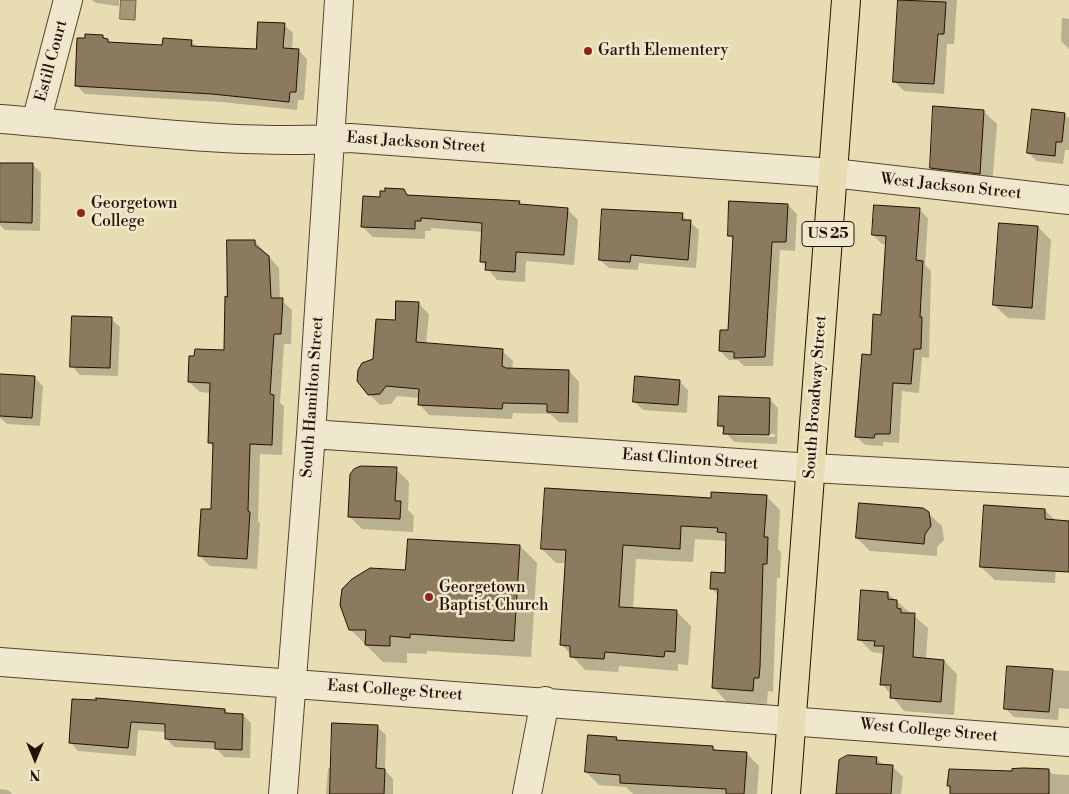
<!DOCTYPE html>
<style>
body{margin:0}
#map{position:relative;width:1069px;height:794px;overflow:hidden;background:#e8dcb3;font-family:"Libre Bodoni",serif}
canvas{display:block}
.north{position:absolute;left:10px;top:734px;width:50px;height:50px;-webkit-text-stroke:4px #f0e8ce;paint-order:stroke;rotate:180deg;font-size:14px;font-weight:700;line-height:20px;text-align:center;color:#261001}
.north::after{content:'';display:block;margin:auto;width:18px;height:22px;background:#261001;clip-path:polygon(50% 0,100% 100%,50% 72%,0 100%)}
</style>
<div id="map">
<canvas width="1069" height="794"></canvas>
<div class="north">N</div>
</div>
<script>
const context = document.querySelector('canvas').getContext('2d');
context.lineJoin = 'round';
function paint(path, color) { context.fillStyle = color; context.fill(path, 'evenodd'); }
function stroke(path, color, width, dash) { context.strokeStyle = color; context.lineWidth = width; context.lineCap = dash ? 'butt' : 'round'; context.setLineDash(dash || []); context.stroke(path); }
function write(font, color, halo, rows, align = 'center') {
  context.font = font + ' "Libre Bodoni",serif'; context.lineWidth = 5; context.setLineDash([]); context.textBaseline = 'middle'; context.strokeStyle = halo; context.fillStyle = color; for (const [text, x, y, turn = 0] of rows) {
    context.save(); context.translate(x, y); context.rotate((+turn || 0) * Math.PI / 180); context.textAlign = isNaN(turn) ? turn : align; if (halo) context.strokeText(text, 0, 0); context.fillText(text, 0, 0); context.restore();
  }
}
const water = new Path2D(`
 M 121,0 L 136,0 L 135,20 L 120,19 Z`);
const shadow = new Path2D(`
 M 92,0 L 119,0 L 119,6 L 96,3 Z
 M 900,0 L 957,0 L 954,44 L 947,44 L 944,94 L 904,91 L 894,81 Z
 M 1062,18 L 1069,19 L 1069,49 L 1061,41 Z
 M 284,25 L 293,33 L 292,50 L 299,51 L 307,59 L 304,100 L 298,100 L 297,110 L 222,102 L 85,94 L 76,85 L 103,36 L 110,43 L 164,46 L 191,41 L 198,48 L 258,51 Z
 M 983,111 L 997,124 L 992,187 L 944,181 L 931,168 Z
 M 1065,114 L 1069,119 L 1069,150 L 1065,150 L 1063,164 L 1037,161 L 1028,153 Z
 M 0,164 L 32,164 L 41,173 L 40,231 L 5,230 L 0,225 Z
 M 403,190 L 410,196 L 519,202 L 522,206 L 567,209 L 578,220 L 574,265 L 526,261 L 525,282 L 497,280 L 481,261 L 483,232 L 431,228 L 431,231 L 425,231 L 425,239 L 373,237 L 362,226 L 381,199 Z
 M 788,205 L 797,214 L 795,251 L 780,250 L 773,366 L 744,366 L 738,360 L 729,360 L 720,351 L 729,331 L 734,241 L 729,235 Z
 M 919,209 L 928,218 L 925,265 L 931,271 L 929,358 L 922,357 L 919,393 L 902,391 L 899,443 L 883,442 L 883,446 L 865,445 L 856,436 L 882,316 L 886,244 L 882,244 L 873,235 Z
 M 682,215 L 699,230 L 696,268 L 639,263 L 638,270 L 609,268 L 600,260 Z
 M 1038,227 L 1051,240 L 1045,320 L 1008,318 L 994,305 Z
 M 255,241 L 279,268 L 280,299 L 292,310 L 291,344 L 284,344 L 280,403 L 284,406 L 282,455 L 260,454 L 258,521 L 260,523 L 257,569 L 210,566 L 200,556 L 212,510 L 214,447 L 209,442 L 211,393 L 200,392 L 189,382 L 225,351 Z
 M 418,303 L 429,314 L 426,344 L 502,351 L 513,361 L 512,369 L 569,371 L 579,382 L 578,423 L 559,422 L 550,414 L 513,413 L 512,419 L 429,415 L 419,404 L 419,398 L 397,396 L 391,404 L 380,405 L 369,394 L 374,360 L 396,321 Z
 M 111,319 L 120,327 L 118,376 L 80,375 L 72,366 Z
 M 34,377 L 43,386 L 40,426 L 7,424 L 0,418 L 0,382 Z
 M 679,381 L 688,390 L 687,413 L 643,410 L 634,401 Z
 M 770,400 L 778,408 L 777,444 L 734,442 L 719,425 ZM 729,433 L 775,434 L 775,437 L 732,435 Z
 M 396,469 L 409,482 L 408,510 L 414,516 L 413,532 L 362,529 L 349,516 Z
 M 766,496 L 780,510 L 778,549 L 781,552 L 780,578 L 777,578 L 773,692 L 768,691 L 767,704 L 727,702 L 713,687 L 719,596 L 712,589 L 727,574 L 727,541 L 695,539 L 693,562 L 636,559 L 633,609 L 677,612 L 691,626 L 688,665 L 678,664 L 678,671 L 619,666 L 618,672 L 585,670 L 562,645 L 567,563 L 556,563 L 542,549 L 712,499 Z
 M 1045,510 L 1058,523 L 1055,583 L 995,580 L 981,567 Z
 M 928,513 L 942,526 L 944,540 L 937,547 L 937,556 L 870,551 L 857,538 Z
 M 520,546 L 537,563 L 531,657 L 427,651 L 427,654 L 407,653 L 407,663 L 383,662 L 350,629 L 407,572 Z
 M 887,593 L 928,628 L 926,660 L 944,661 L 957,674 L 954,715 L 904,711 L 882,684 L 884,654 L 872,652 L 859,639 Z
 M 1008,667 L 1069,671 L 1069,709 L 1059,708 L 1058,720 L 1014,717 L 1005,708 Z
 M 73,700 L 225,710 L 229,714 L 243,715 L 251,723 L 250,758 L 224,757 L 217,749 L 174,747 L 166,738 L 166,732 L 138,730 L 136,756 L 78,751 L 70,742 Z
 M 377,727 L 386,735 L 385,770 L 393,779 L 393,794 L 326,794 L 328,768 L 331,768 Z
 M 616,738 L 619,742 L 713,747 L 717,751 L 746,753 L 759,766 L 757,794 L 633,794 L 626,787 L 599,785 L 586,772 Z
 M 876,758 L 884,766 L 892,766 L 903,777 L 901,794 L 840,794 Z
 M 1049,770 L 1052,774 L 1069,775 L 1069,794 L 951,794 L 951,789 L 949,786 L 1013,772 Z
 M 0,789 L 8,790 L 12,794 L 0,794 Z`);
const building = new Path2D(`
 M 898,0 L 946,2 L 944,34 L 938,34 L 934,84 L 893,82 Z
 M 258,22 L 285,23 L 283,48 L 299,49 L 296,92 L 290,92 L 289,102 L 212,94 L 75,86 L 77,38 L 85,38 L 85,34 L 103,35 L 103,38 L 108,39 L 108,42 L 162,45 L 163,38 L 192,40 L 191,46 L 256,49 Z
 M 933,106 L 984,110 L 980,174 L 930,168 Z
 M 1032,109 L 1065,113 L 1062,142 L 1056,142 L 1055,156 L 1027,153 Z
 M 0,163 L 33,163 L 32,223 L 0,222 Z
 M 385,188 L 404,189 L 407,195 L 520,201 L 519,204 L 568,208 L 564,255 L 516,252 L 515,272 L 485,270 L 486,262 L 480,262 L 482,223 L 421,218 L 421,221 L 415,221 L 415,229 L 361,227 L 363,196 L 380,197 L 380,191 L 385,191 Z
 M 729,201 L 788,204 L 786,242 L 772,242 L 765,357 L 734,358 L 734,352 L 719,351 L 720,330 L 728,330 L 733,236 L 728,236 Z
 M 874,205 L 920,208 L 916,260 L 923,261 L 920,317 L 922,317 L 921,349 L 914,349 L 911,384 L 893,383 L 890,434 L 875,434 L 874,438 L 855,437 L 862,354 L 871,355 L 873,314 L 881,315 L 886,236 L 872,235 Z
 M 602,209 L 683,213 L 682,220 L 691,220 L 688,260 L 631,255 L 630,262 L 599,260 Z
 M 999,223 L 1038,226 L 1032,308 L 993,305 Z
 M 227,240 L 255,240 L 255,245 L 269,256 L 271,298 L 283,298 L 281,334 L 274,334 L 270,394 L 274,395 L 272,445 L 250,444 L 248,511 L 250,512 L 247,559 L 198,556 L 201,509 L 211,509 L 213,443 L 208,443 L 210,383 L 188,382 L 189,356 L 194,356 L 195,349 L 224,350 L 225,296 L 227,297 Z
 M 396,301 L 419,302 L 416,342 L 503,349 L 502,366 L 506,368 L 569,370 L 568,413 L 547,412 L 547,404 L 503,403 L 502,409 L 418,405 L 419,389 L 386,386 L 380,394 L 368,395 L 357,381 L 358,370 L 362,363 L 373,359 L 376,319 L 395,320 Z
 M 72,316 L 112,317 L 110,368 L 70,367 Z
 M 0,374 L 35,376 L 32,418 L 0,416 Z
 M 635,376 L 680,380 L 678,405 L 633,402 Z
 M 719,396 L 770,398 L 769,435 L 723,434 L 724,426 L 718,426 Z
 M 361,466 L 397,467 L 395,501 L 401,501 L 400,519 L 348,517 L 350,474 L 354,469 Z
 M 545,488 L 711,498 L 711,492 L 767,495 L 764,537 L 768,537 L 767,564 L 763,564 L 760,667 L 759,678 L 754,678 L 753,691 L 712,688 L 718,589 L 710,589 L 711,572 L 725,573 L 726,533 L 717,532 L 718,528 L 681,526 L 680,549 L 623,545 L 619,607 L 677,610 L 675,652 L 665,651 L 664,657 L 605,652 L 604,659 L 570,657 L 570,646 L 560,645 L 566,550 L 541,549 Z
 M 859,503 L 923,508 L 929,512 L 931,526 L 925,534 L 924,544 L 856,538 Z
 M 984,505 L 1045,509 L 1045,519 L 1069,521 L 1069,572 L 980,567 Z
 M 408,539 L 520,545 L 514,641 L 410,634 L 410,638 L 390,636 L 390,646 L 365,645 L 366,630 L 349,630 L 340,605 L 342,589 L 352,579 L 370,568 L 405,570 Z
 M 861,590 L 888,592 L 888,599 L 897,600 L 897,608 L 901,609 L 901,613 L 915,613 L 913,657 L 944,660 L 941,702 L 890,698 L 891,685 L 880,685 L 884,646 L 874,646 L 875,641 L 858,640 Z
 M 1007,666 L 1053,669 L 1049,712 L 1004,709 Z
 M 96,698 L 225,709 L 225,713 L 243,714 L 242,750 L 215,749 L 215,742 L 165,739 L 165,724 L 131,722 L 128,748 L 69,743 L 72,699 L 96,700 Z
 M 332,723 L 378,725 L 376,768 L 385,769 L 384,794 L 330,794 Z
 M 588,735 L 617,737 L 616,740 L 713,746 L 713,750 L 747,752 L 744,794 L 726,794 L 726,789 L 620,783 L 620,775 L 585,772 Z
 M 848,755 L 877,757 L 876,764 L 893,765 L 891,794 L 836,794 L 839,760 Z
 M 1024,768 L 1049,769 L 1049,794 L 950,794 L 950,786 L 947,786 L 949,769 L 1012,771 L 1012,769 Z`);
const minor = new Path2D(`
 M 0,119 C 115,128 235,146 350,138 L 833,173 L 1069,200
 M 36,122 L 68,0
 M 311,434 L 812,468 L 1069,482
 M 0,662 L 1069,742
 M 283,794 L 311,434 L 339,0
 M 527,794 L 545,701`);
const major = new Path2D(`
 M 786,794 L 846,0`);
const markers = [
 [588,51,5,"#8f2418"],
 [81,213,5,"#8f2418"],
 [429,597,5,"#8f2418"]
];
const shields = [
 [828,234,52]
];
const shieldNames = [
 ["US 25",828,234]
];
const poiNames = [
 ["Garth Elementery",598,51],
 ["Georgetown",91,204],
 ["College",91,222],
 ["Georgetown",439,588],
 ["Baptist Church",439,606]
];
const streetNames = [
 ["Estill Court",52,61,-75],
 ["East Jackson Street",416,143,4],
 ["West Jackson Street",951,187,6],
 ["South Hamilton Street",313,397,-86],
 ["South Broadway Street",816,397,-86],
 ["East Clinton Street",690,460,4],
 ["East College Street",395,691,4],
 ["West College Street",929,731,5]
];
paint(water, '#a69776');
stroke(water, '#736147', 1);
paint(shadow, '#0003');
paint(building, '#8b7a5e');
stroke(building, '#261001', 1);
stroke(minor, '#56432e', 30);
stroke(major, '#261001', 30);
stroke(minor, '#f0e8ce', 28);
stroke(major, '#e8dcb3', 28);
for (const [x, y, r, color] of markers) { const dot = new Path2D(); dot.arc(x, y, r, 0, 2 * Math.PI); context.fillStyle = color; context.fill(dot); stroke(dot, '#f0e8ce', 2); }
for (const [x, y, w] of shields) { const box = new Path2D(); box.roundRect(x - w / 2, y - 12.5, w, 25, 4); context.fillStyle = '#f0e8ce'; context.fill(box); stroke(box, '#261001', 1); }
write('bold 15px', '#261001', null, shieldNames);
write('16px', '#261001', '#f0e8ce', poiNames, 'left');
write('16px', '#261001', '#f0e8ce', streetNames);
</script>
